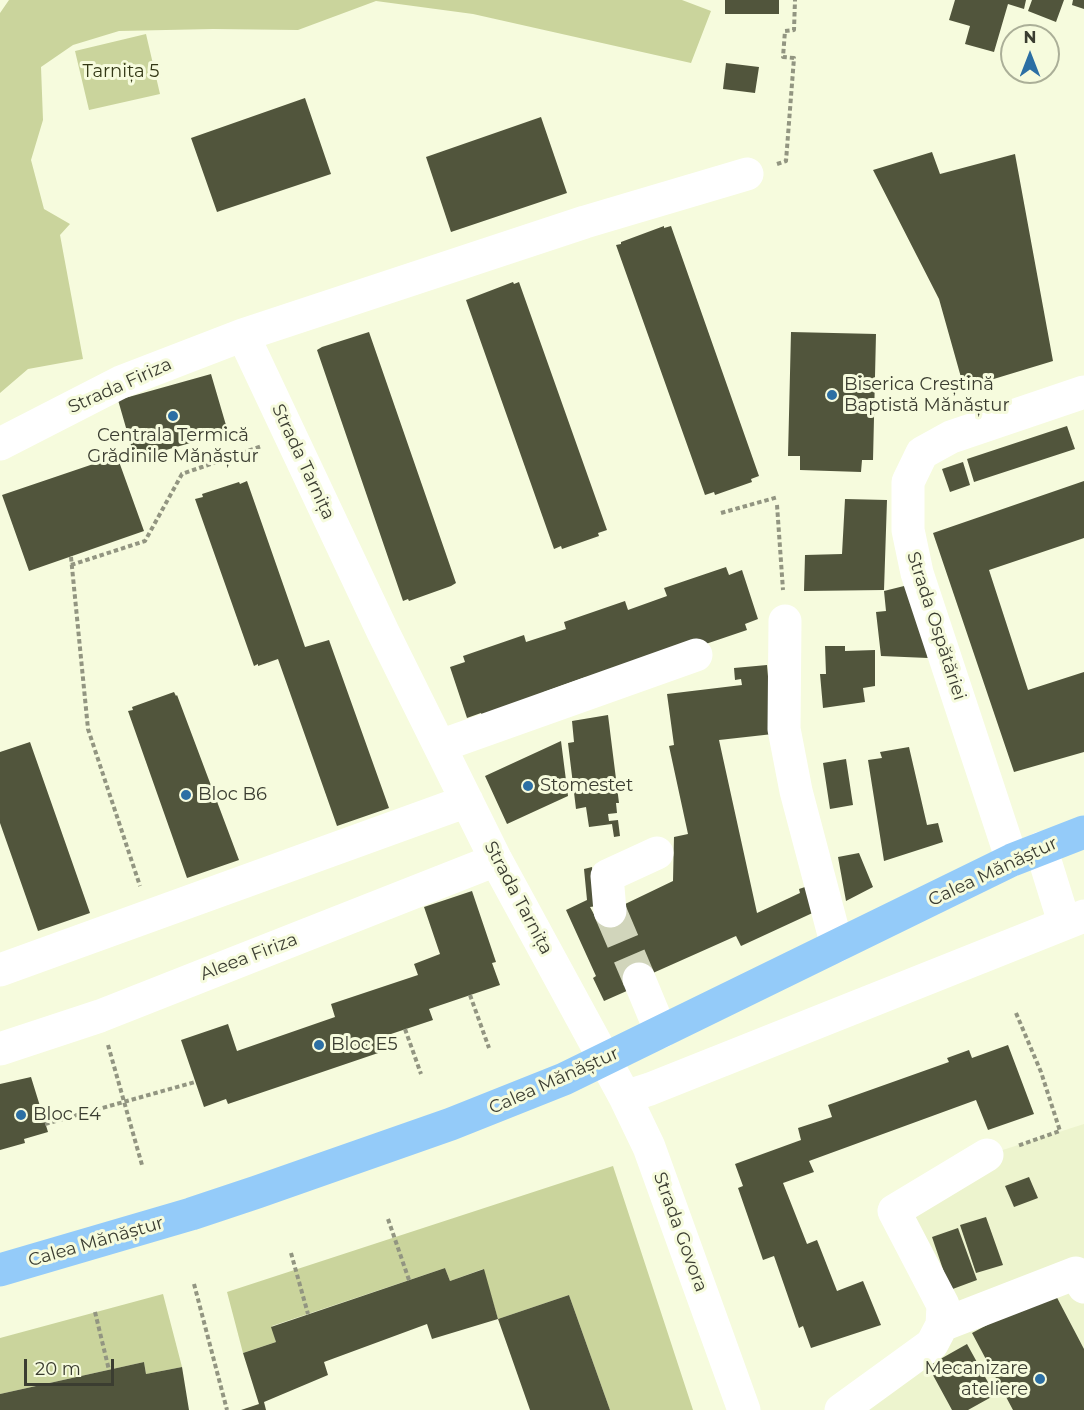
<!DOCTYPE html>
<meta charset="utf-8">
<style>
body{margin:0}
#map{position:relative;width:1084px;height:1410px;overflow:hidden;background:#f6fbdd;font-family:Montserrat,sans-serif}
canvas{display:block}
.north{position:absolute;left:1000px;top:24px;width:60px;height:60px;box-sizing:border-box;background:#f6fbdd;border:2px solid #abaf98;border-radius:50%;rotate:0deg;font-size:16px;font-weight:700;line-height:24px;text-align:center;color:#3b3d31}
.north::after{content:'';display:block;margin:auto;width:21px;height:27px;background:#2c6fa4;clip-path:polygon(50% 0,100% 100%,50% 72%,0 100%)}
.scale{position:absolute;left:24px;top:1359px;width:90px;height:27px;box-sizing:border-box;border:3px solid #3b3d31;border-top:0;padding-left:8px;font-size:18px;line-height:21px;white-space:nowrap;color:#3b3d31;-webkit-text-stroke:4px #f6fbdd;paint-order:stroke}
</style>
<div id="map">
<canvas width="1084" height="1410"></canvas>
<div class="north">N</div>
<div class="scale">20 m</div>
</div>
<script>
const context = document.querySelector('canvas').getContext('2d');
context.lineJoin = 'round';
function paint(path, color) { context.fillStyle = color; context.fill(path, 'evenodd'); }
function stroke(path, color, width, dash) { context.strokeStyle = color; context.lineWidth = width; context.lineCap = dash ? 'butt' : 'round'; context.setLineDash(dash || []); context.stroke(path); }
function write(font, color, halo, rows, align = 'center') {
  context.font = font + ' Montserrat,sans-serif'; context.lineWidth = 6; context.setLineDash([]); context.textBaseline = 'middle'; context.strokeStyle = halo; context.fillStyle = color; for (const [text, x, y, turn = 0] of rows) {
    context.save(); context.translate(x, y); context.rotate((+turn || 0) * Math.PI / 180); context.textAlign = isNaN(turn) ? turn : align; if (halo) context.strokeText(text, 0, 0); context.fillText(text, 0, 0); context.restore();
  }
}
const built = new Path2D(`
 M 1084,1124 L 1084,1410 L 841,1410 L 942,1325 L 894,1211 L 987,1155 Z`);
const green = new Path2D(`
 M 9,0 L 682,0 L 711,11 L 691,63 L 473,14 L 376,1 L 298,30 L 213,29 L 119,31 L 73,45 L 41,67 L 43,120 L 31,160 L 44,209 L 70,224 L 60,235 L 83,359 L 28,369 L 0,393 L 0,13 Z
 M 146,34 L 160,94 L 89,110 L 75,51 Z
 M 613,1166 L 693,1410 L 610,1410 L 569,1295 L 498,1319 L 483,1269 L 450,1281 L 445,1268 L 272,1326 L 276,1342 L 243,1353 L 227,1292 Z
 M 163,1294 L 182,1367 L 146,1374 L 144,1362 L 0,1394 L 0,1338 Z`);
const building = new Path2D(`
 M 725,0 L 779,0 L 779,14 L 725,14 Z
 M 955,0 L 1026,0 L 1024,9 L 1008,4 L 994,52 L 965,44 L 970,26 L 949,20 Z
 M 1032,0 L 1064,0 L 1056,22 L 1028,11 Z
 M 1073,0 L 1084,0 L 1084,9 L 1072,5 Z
 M 726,63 L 759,67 L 755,93 L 723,89 Z
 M 305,98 L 331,174 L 217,212 L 191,138 Z
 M 541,117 L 567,193 L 451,232 L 426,157 Z
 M 932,152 L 940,174 L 1015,154 L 1053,361 L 964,388 L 939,299 L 873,170 Z
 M 664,226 L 664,228 L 671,226 L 759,476 L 751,479 L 752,482 L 715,495 L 714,492 L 705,495 L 616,245 L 621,244 L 621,242 Z
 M 513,282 L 514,284 L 519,282 L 607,530 L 598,533 L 599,536 L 562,549 L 561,546 L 554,549 L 466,300 Z
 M 369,332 L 456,583 L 451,586 L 409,601 L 408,599 L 403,601 L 317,350 L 322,347 Z
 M 791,332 L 876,334 L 873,460 L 862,460 L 861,472 L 800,470 L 800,456 L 788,456 Z
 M 211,374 L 228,432 L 135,459 L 118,400 Z
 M 1067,426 L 1075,449 L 974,482 L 967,459 Z
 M 117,456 L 144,531 L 29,571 L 2,495 Z
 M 963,462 L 970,485 L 950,492 L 942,469 Z
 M 247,481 L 305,647 L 329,640 L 389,808 L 337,826 L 278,659 L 258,666 L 258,664 L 254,666 L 195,499 L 203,497 L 202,494 L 239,482 L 240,484 Z
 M 1084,481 L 1084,538 L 989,570 L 1028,690 L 1084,672 L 1084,752 L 1014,772 L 933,533 Z
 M 845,499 L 887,500 L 884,590 L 804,591 L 805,555 L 842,554 Z
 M 726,567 L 729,575 L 742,570 L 758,619 L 745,624 L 747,630 L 685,651 L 583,678 L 544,692 L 546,698 L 483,719 L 481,713 L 467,718 L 450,667 L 465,662 L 463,656 L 524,635 L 526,642 L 566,629 L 564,622 L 625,601 L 628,610 L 667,596 L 664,588 Z
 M 908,585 L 915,601 L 928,658 L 881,656 L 876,612 L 886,611 L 884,591 Z
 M 825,646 L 845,646 L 845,651 L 875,650 L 875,686 L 863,688 L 865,702 L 823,708 L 820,674 L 826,674 Z
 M 767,665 L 773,734 L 719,740 L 757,913 L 800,893 L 799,889 L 811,885 L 819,910 L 741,946 L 736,936 L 626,985 L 629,990 L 604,1001 L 593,978 L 596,976 L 566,910 L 587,900 L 584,869 L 592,867 L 597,906 L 590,907 L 596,918 L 673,881 L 674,837 L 688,834 L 669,746 L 674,745 L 667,694 L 742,685 L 741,679 L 735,680 L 734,668 Z
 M 174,692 L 176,696 L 177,695 L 239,860 L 187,878 L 128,711 L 133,710 L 132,707 Z
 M 608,715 L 619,803 L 616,803 L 617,813 L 608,814 L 609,821 L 618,820 L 620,836 L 614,837 L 612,824 L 589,827 L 586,807 L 576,809 L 568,743 L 574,742 L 572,721 Z
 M 561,741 L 568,796 L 507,824 L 485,776 Z
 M 30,742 L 90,913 L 38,931 L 0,823 L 0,752 Z
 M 909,747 L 927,825 L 938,823 L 943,842 L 884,861 L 868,760 L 882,758 L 880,752 Z
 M 846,759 L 853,805 L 830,809 L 823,763 Z
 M 859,853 L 873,887 L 846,901 L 838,857 Z
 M 472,891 L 496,962 L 492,963 L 500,985 L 429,1009 L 433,1020 L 382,1037 L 387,1050 L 228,1104 L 226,1099 L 204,1107 L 181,1040 L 228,1024 L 237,1051 L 335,1017 L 331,1004 L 418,975 L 414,964 L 440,954 L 424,907 Z
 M 1008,1045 L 1034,1114 L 988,1130 L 976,1100 L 809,1161 L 814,1172 L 783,1183 L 807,1244 L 817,1240 L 837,1291 L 863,1281 L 881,1325 L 811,1348 L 803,1326 L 799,1328 L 774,1256 L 763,1260 L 738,1188 L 743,1186 L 735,1164 L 801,1140 L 798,1128 L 832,1117 L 828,1105 L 949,1062 L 947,1058 L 969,1050 L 972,1058 Z
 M 31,1077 L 48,1132 L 24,1139 L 25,1143 L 0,1150 L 0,1084 Z
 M 1029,1177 L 1038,1198 L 1014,1207 L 1005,1186 Z
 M 986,1217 L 1003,1265 L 976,1273 L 960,1225 Z
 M 958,1228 L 977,1280 L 950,1290 L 932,1237 Z
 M 445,1268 L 450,1281 L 484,1269 L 498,1319 L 432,1339 L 427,1324 L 324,1362 L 328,1375 L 264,1402 L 266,1410 L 241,1410 L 259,1404 L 243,1353 L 276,1342 L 271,1327 Z
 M 1053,1290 L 1084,1349 L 1084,1410 L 1013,1410 L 972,1333 Z
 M 569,1295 L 610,1410 L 530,1410 L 498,1319 Z
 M 967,1344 L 995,1395 L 968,1410 L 952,1410 L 928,1366 Z
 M 144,1362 L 146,1374 L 182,1367 L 189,1410 L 0,1410 L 0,1394 Z`);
const minorTunnel = new Path2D(`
 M 610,911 L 639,979`);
const path = new Path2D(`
 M 777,164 L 786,161 L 794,58 L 783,57 L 785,31 L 794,30 L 795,0
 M 777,505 L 783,590
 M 721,513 L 778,497
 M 71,557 L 88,729 L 140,886
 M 71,565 L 145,541 L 182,474 L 262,446
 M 470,995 L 489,1048
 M 1016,1013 L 1041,1072 L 1060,1131 L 1017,1146
 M 405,1029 L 421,1074
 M 108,1045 L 142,1165
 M 45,1124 L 195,1082
 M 388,1219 L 409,1280
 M 291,1253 L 308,1314
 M 194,1284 L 227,1410
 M 95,1312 L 109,1370`);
const minor = new Path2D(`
 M 0,444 L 121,382 L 243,335
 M 785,621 L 784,729 L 796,791 L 837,946
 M 440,746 L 696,655
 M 1041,848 L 1064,922
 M 1012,860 L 917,573 L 908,530 L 908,482 L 922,453 L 951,437 L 1084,392
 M 610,911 L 607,876 L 657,853
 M 0,970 L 467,801
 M 639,979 L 661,1032
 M 0,1049 L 100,1016 L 496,860
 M 625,1097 L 650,1089 L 1084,916
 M 942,1325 L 1076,1273 L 1084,1287
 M 744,1410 L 649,1147 L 625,1097 L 496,860 L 383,632 L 243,335 L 585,222 L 747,174
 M 841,1410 L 932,1344 L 942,1325 L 943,1305 L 894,1211 L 987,1155`);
const major = new Path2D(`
 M 0,1270 L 191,1214 L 257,1192 L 451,1124 L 564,1079 L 1012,860 L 1084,832`);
const markers = [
 [832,395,6,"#2c6fa4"],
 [173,416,6,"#2c6fa4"],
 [528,786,6,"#2c6fa4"],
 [186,795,6,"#2c6fa4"],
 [319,1045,6,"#2c6fa4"],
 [21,1115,6,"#2c6fa4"],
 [1040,1379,6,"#2c6fa4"]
];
const parkNames = [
 ["Tarnița 5",121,72]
];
const poiNames = [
 ["Biserica Creștină",844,385],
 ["Baptistă Mănăștur",844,406],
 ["Centrala Termică",173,436,"center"],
 ["Grădinile Mănăștur",173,457,"center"],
 ["Stomestet",540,786],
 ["Bloc B6",198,795],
 ["Bloc E5",331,1045],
 ["Bloc E4",33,1115],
 ["Mecanizare",1028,1369,"right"],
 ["ateliere",1028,1390,"right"]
];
const streetNames = [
 ["Strada Firiza",120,386,-24],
 ["Strada Tarnița",303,462,65],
 ["Strada Ospătăriei",936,626,72],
 ["Calea Mănăștur",993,872,-25],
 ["Strada Tarnița",518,898,62],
 ["Aleea Firiza",249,957,-21],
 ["Calea Mănăștur",554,1081,-24],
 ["Strada Govora",680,1232,70],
 ["Calea Mănăștur",96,1242,-16]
];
paint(built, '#edf4ce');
paint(green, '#cad49c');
paint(building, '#51553c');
stroke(minorTunnel, '#d1d5bb', 33, [33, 16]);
stroke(path, '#929581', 4, [4.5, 3]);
stroke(minor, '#fff', 33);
stroke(major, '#94cbf9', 33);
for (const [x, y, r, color] of markers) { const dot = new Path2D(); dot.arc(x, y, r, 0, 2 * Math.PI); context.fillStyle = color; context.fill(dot); stroke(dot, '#f6fbdd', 2); }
write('18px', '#333816', '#f6fbdd', parkNames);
write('18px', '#3b3d31', '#f6fbdd', poiNames, 'left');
write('18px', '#3b3d31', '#f6fbdd', streetNames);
</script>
